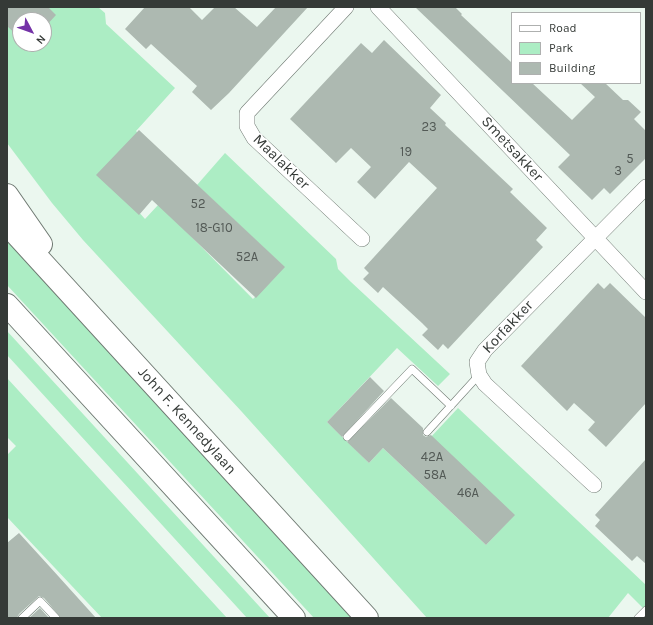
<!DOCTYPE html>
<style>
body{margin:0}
#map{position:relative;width:653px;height:625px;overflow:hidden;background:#ebf7ef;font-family:Karla,sans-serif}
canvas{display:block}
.frame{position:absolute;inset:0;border:8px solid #353a37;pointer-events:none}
.legend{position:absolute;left:511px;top:12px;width:130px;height:72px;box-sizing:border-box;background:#fff;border:1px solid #aeb0af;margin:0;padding:5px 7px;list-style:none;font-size:12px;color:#353a37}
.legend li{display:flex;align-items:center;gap:8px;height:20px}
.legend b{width:20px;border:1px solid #aeb0af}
.north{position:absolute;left:12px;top:12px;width:40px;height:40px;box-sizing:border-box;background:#fff;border:1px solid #aeb0af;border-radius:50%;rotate:131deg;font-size:11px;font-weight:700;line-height:16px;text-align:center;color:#353a37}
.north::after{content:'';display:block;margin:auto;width:14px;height:18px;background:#7432a7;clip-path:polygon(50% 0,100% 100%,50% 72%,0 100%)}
</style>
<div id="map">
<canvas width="653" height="625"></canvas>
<div class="frame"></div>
<ul class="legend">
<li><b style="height:5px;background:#fff"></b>Road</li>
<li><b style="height:11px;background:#acedc4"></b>Park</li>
<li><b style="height:11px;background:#adb9b1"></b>Building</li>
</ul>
<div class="north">N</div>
</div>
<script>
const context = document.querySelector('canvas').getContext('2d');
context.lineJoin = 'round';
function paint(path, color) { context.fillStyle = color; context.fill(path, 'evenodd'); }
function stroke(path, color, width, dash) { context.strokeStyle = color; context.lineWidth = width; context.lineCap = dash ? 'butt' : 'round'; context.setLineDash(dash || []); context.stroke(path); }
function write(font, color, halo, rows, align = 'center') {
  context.font = font + ' Karla,sans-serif'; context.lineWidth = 3; context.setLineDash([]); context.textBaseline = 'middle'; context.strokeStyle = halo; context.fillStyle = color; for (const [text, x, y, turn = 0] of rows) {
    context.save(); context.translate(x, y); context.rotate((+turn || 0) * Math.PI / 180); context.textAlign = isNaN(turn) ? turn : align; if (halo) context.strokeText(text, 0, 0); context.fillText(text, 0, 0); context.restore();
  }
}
const green = new Path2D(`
 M 7,7 L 98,7 L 105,13 L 106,24 L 175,88 L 136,131 L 148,144 L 113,183 L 145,219 L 159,204 L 253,299 L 284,267 L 197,185 L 225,153 L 336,259 L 338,269 L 351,282 L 450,374 L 438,386 L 397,348 L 327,422 L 369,463 L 383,448 L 486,545 L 514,515 L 430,438 L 458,408 L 646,585 L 646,611 L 628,593 L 608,618 L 427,618 L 242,412 L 83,240 L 52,203 L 7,143 ZM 20,20 L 44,20 L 44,44 L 20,44 Z
 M 7,238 L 357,618 L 314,618 L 7,285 Z
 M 7,331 L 270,618 L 247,618 L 7,355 Z
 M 7,378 L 227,618 L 102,618 L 7,517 L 7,455 L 16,446 L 7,437 Z`);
const building = new Path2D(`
 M 7,7 L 48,7 L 56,15 L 44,28 L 44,20 L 20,20 L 20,38 L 7,26 Z
 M 145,7 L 189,7 L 202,20 L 215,7 L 234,7 L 257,27 L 276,7 L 308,7 L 229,93 L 211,110 L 192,92 L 197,86 L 151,44 L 146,49 L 125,29 Z
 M 415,7 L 455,7 L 462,14 L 461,15 L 512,63 L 512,83 L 532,83 L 572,120 L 595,97 L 580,83 L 605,83 L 623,100 L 628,100 L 641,112 L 634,119 L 646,131 L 646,158 L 610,194 L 604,188 L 592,200 L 558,167 L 570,155 Z
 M 384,40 L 441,95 L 430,108 L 446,123 L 445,125 L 513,189 L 510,192 L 547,228 L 536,240 L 543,247 L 448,349 L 443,344 L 438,350 L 422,335 L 428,329 L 422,323 L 383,287 L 378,293 L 363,279 L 369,273 L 364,268 L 437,188 L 409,162 L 375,199 L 357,182 L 371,167 L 351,148 L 336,163 L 290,119 L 361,43 L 372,53 Z
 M 139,130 L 285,267 L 256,298 L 152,200 L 139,215 L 96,175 Z
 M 598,283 L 604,289 L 610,283 L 646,318 L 646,403 L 606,447 L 588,430 L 595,422 L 574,403 L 567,411 L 521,366 Z
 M 370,377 L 384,391 L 342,437 L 327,422 Z
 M 391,398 L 423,428 L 423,435 L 426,437 L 431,435 L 515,515 L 486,545 L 383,448 L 369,463 L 347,442 Z
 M 646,459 L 646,564 L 637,556 L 632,561 L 595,526 L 600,520 L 595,515 Z
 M 19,533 L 50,567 L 96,618 L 61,618 L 44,598 L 39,596 L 19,614 L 17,618 L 7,618 L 7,543 Z
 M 40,608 L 49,618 L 29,618 Z`);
const lane = new Path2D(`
 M 427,432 L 479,375
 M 347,437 L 412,369 L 451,406
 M 22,618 L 40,601 L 56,618
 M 638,618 L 646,610`);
const street = new Path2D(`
 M 346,7 L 247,113 L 247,126 L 254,138 L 362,239
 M 378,7 L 646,292
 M 594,485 L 485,384 L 479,375 L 477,362 L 485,350 L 646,187`);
const primary = new Path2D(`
 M 7,195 L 41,244
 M 7,224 L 367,618
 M 7,305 L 294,618`);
const numberNames = [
 ["23",429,127],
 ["19",406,152],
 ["5",630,159],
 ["3",618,171],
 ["52",198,204],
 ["18-G10",214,228],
 ["52A",247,257],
 ["42A",432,457],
 ["58A",435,475],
 ["46A",468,493]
];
const streetNames = [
 ["Smetsakker",512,149,47],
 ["Maalakker",281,162,44],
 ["Korfakker",508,327,-47],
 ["John F. Kennedylaan",187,421,48]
];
paint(green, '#acedc4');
paint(building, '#adb9b1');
stroke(lane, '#6f7972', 8);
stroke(street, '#6f7972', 16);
stroke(primary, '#6f7972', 24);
stroke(lane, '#fff', 7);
stroke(street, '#fff', 15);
stroke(primary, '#fff', 22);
write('13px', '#535a56', null, numberNames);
write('15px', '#353a37', '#fff', streetNames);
</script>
